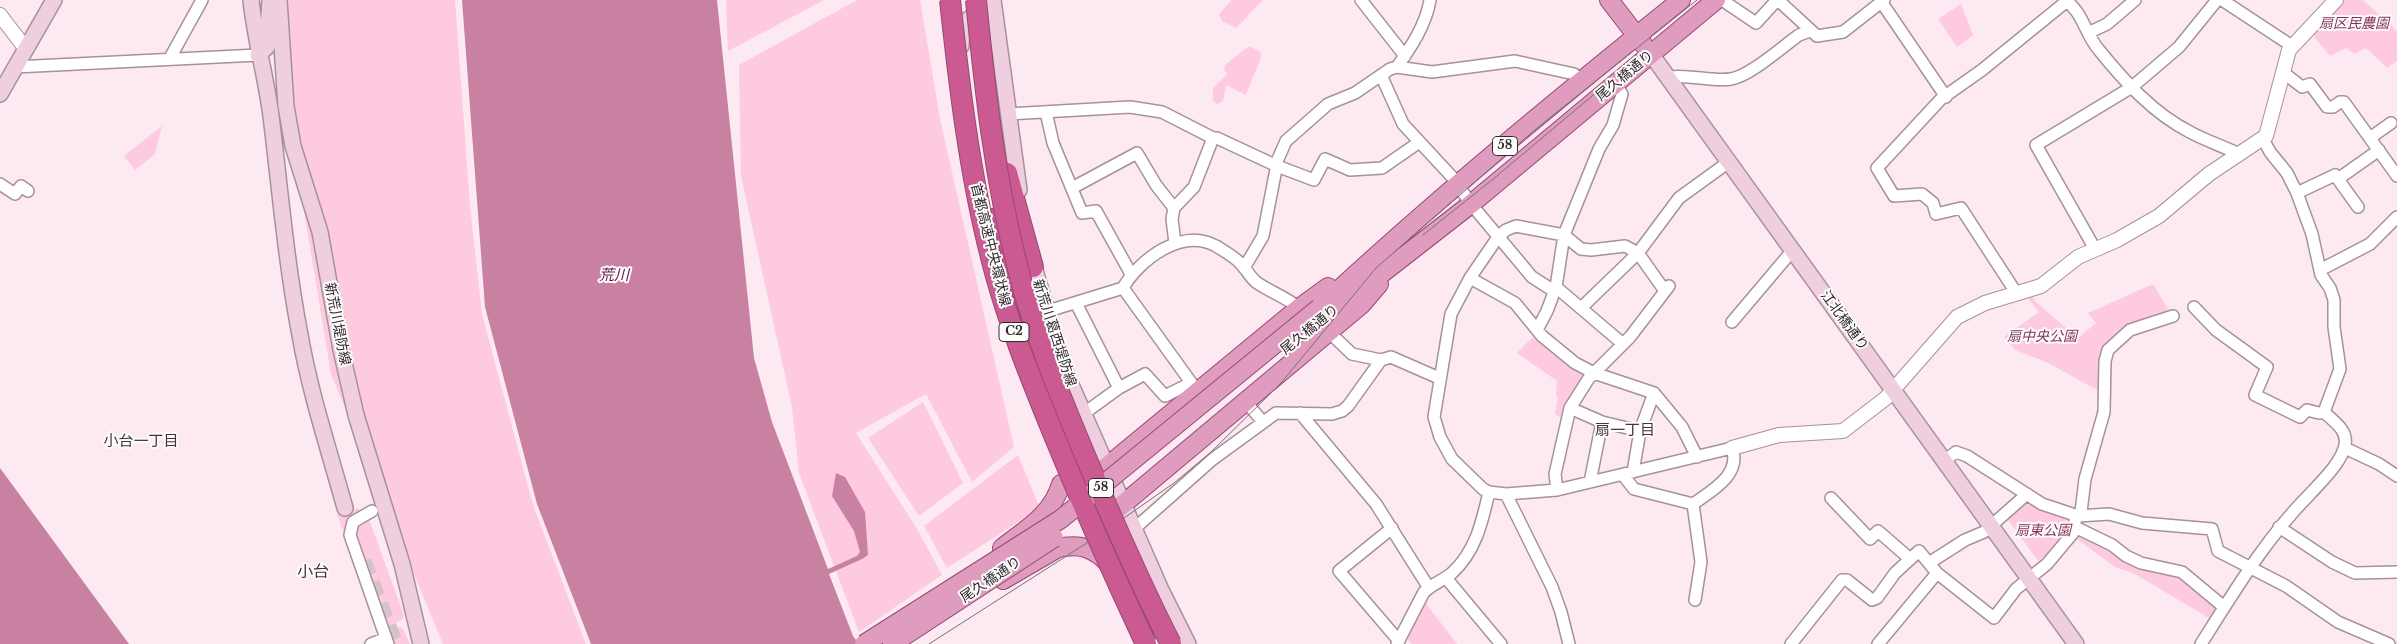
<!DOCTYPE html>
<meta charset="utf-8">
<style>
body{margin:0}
canvas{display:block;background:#fce9f1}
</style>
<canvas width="2397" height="644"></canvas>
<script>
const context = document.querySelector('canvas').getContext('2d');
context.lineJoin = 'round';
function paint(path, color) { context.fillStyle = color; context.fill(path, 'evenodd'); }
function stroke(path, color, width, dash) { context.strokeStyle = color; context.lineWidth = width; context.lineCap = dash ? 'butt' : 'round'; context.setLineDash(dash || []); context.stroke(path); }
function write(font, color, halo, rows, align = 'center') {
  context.font = font + ' "Libre Baskerville","Noto Sans JP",serif'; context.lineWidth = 4; context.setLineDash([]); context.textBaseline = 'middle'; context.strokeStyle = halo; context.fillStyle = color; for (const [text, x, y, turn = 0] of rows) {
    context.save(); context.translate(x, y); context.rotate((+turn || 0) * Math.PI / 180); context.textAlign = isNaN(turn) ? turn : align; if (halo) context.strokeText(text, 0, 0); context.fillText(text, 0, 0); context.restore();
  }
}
const green = new Path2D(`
 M 282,0 L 455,0 L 470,207 L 482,314 L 533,505 L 586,644 L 443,644 L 331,374 L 297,168 Z
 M 726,0 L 824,0 L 728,51 Z
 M 857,0 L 920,0 L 940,119 L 1014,447 L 972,482 L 926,394 L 856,433 L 917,529 L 942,575 L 859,632 L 799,473 L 792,407 L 741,176 L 739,65 Z
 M 1232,0 L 1263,0 L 1236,28 L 1222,21 L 1219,14 Z
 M 2344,0 L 2363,0 L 2397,31 L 2397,61 L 2387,68 L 2366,48 L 2355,54 L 2346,48 L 2330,56 L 2312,34 Z
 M 1961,4 L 1973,35 L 1957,47 L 1938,19 Z
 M 1249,46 L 1260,52 L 1261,57 L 1246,95 L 1226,85 L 1223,101 L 1217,104 L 1213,101 L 1213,88 L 1227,74 L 1224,70 L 1225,65 Z
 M 162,126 L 155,154 L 135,170 L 124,156 Z
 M 2153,284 L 2171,314 L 2105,349 L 2101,392 L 2046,362 L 2015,350 L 2004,337 L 2039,312 L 2027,297 L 2032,295 L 2036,302 L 2078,338 L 2096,323 L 2088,313 Z
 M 1533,337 L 1573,369 L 1582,373 L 1583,378 L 1564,419 L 1555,414 L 1558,398 L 1556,396 L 1557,381 L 1517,353 Z
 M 923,402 L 963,483 L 919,516 L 868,438 Z
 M 1018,455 L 1040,508 L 947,568 L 924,526 Z
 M 2027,499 C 2042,506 2068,511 2070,530 L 2055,548 L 2038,561 L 2006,517 Z
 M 358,508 L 360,511 L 348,521 L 346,538 L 337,515 Z
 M 367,519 L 370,522 L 404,615 L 402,620 L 389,625 L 385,624 L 356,541 L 357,525 Z
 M 2081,535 L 2180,577 L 2217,608 L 2209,618 L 2133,573 L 2115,567 L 2077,539 Z
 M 1424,601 L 1457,644 L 1411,644 L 1406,637 Z
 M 400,627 L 403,629 L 410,644 L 393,644 L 389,633 Z`);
const water = new Path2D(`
 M 462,0 L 717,0 L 754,358 L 772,422 L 828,569 L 857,556 L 860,552 L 854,531 L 832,496 L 836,473 L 845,477 L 865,512 L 868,555 L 862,559 L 829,574 L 853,636 L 859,644 L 591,644 L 537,504 L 485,307 Z
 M 0,468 L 129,644 L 0,644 Z`);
const secondaryTunnel = new Path2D(`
 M 364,561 L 396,644`);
const minor = new Path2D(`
 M 1361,0 L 1405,56
 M 1722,0 L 1756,23 L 1777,0
 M 1778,0 L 1817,36 L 1843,32 L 1884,0
 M 1880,0 L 1946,97
 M 2065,0 C 2083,12 2085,34 2099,50 C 2124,81 2154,114 2190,132 C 2206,141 2223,146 2239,154
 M 2222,0 L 2292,46
 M 2088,33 L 2107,24 L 2135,0
 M 170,58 L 202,0
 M 15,67 L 258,55
 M 1397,67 C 1411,47 1426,25 1430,0
 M 2284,73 L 2302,87 L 2310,84 L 2327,107 L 2333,107 L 2340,102 L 2344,102 L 2397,176
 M 1381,75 L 1403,124 L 1453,178 L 1471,204 L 1532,277 L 1554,291
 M 1669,77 C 1690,74 1712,82 1731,79 C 1750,76 1782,47 1799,35 L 1810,31
 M 1046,112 L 1053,143 L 1082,213 L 1096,211 L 1131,274
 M 1008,114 L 1130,107 L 1162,112 L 1213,138 L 1217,138 L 1277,166 L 1314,180 L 1325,159 L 1350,170 L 1382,168 L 1418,143
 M 2370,138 L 2391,123
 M 2338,179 L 2379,150
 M 0,184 L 15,194 L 21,186 L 28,191
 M 1072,188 L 1137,153 L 1156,185 L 1174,208
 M 2297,193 L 2335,175 L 2358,207
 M 1175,243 L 1172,219 L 1174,208 L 1194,187 L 1213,138
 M 2095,249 L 2036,145 L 2132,87 L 2179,47 L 2217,0
 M 1244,268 L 1263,236 L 1278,159 L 1286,141 L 1328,104 L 1355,93 L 1390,69 L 1397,67 L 1432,72 L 1515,61 L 1574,74 L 1583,81
 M 2320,270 L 2370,244 L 2397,217
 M 1470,278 L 1515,303 L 1542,336 L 1575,363 L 1594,373 L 1654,393 L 1682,427 L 1697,457
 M 1556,287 L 1623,344
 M 1123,288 L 1195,388
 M 2017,294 L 1961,208 L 1936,214 L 1933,203 L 1922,194 L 1894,196 L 1877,168 L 1941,99 L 1982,70 L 2067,1
 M 1076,303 L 1119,388
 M 2194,307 L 2216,330 L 2267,367 L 2255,395 L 2300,417 L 2307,410 L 2319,413 L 2324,412
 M 1581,308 L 1638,253 L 1679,198 L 1730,161
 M 1048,311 L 1123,288 C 1139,260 1182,227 1216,246 C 1224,251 1235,257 1241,264 C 1247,270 1250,277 1256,282 C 1270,292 1286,297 1299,308
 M 1732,322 L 1792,251
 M 1537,330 L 1547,311 L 1556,287 L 1564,235 L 1599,149 L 1613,125 L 1622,94 L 1615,84
 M 1329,332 L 1352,354 L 1381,360 L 1391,357 L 1439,378
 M 1245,401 L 1263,422
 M 1570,408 L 1602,422 L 1640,431
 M 1300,413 L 1376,504 L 1429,588 L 1424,592 L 1397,644
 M 1083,414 L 1119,388 L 1145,374 L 1165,396 L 1191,383
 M 2345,448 L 2379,464 L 2397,476
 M 1944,461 L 1956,452 L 1967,456 L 2042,504 L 2078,516 L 2109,514 L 2142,523 L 2212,529 L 2218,551 L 2286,586 L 2338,622 L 2389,644
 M 1633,472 L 1640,431 L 1654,393
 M 1590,482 L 1602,422
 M 1557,490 L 1555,474 L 1570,408 L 1589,378 L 1630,337 L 1669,286
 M 1489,492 L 1483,489 L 1452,459 L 1440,437 L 1434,417 L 1451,314 L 1470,278 L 1498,237 L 1506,230 L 1516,226 L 1564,235 L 1581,249 L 1591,250 L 1625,246 L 1638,253 L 1665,291
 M 1506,494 L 1552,587 L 1561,612 L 1569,644
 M 1831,498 L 1870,539 L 1878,531 L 1909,558
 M 1693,504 L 1701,562 L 1695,600
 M 372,511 L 353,522 L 350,535 L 388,644
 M 2075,527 L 2112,545 L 2126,556 L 2141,563 L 2182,572 L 2224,607
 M 2279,527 L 2332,562 L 2355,573 L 2397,572
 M 1392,528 L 1339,571 L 1399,641
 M 1134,529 L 1213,459 L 1276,413 L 1332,414 L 1342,411 L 1348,406 L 1381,360
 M 1929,563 L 1965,540 L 1984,532 L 2027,494
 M 1446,578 L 1501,644
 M 1429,588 C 1437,582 1445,579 1452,573 C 1476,551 1482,522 1489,492 L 1506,494 L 1557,490 L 1732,448 C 1742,475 1711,491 1693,504 L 1634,489 L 1623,475
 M 371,644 L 386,638
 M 1791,644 L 1842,580 L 1847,580 L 1872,600 L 1877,598 L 1895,573 L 1919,551 L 1937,573 L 1994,618 L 2016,589 L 2047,564 L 2073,533 L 2075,521 L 2081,512 L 2085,479 L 2104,412 L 2105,361 L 2108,350 L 2130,330 L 2173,316
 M 1878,644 L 1937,573
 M 2201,644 C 2234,592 2266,538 2310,494 C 2321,482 2342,462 2345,445 C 2348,430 2334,422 2324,412 L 2340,369 L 2334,327 L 2334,300 L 2330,288 L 2321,275 L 2312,234 L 2297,193 L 2287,173 L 2270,152 L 2263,139`);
const tertiary = new Path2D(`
 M 0,15 L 26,49
 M 1732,448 L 1779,435 L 1843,431 L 1886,398 L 1957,317 L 1985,303 L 2041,286 L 2078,257 L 2117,240 L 2159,216 L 2209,174 L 2266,136 L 2289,50 L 2336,0`);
const secondary = new Path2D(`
 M 251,0 C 255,39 266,77 271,116 C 280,189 286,262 300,335 C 310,393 329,450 345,508
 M 279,0 L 286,106 L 293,146 L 320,232 L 341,350 L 356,415 L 402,564 L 421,644
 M 993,0 L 1019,190
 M 961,46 L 962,27 L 970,18
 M 1651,54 L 2076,644
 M 258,55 L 267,47 L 270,0
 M 0,94 L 54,0
 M 1031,257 L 1065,371 L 1161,590 L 1188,644
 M 1106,528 L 1126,573`);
const primary = new Path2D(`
 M 1609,0 L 1643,44
 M 1319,308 C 1435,200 1558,99 1681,0
 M 1326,317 L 1471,204 L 1716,0
 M 1087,483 L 1299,308 L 1328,287
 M 1103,521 L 1362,304 L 1379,284
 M 1002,548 C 1026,529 1052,515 1061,484
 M 1003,580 L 1058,548 C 1080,543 1094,548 1109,564`);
const motorway = new Path2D(`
 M 1007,173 L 1033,267
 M 993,219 L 1009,280 L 1025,320`);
const tram = new Path2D(`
 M 1423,235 L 1492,180 L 1629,65
 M 929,644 L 1104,532 L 1174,483 L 1210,453 L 1281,383 L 1376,268 L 1537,128 L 1697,0`);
const primaryBridge = new Path2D(`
 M 864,644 L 1061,519 L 1319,308
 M 892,644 L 1054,538`);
const motorwayBridge = new Path2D(`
 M 950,0 C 960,93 971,186 996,276 C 1011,330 1032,381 1053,433 C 1082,504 1113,574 1146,644
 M 976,0 C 985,91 995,180 1018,269 C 1036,341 1066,410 1095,479 C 1119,534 1143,590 1171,644`);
const shields = [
 [1505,146,25],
 [1014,332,30],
 [1101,488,25]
];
const shieldNames = [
 ["58",1505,146],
 ["C2",1014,332],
 ["58",1101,488]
];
const parkNames = [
 ["扇区民農園",2354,24],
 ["扇中央公園",2042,337],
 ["扇東公園",2043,531]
];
const streetNames = [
 ["尾久橋通り",1625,76,-40],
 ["首都高速中央環状線",990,245,76],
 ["江北橋通り",1844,321,54],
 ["新荒川堤防線",337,324,79],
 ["尾久橋通り",1310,330,-39],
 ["新荒川葛西堤防線",1054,333,72],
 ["尾久橋通り",991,580,-34]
];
const waterNames = [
 ["荒川",614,276]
];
const neighbourhoodNames = [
 ["扇一丁目",1625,431],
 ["小台一丁目",141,442]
];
const quarterNames = [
 ["小台",313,572]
];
paint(green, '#fecae0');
paint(water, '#c881a1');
stroke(secondaryTunnel, '#d4c3ca', 15, [15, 8]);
stroke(minor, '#a7919a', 14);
stroke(tertiary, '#a7919a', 16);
stroke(secondary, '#a7919a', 18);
stroke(primary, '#95496f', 20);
stroke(motorway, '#95496f', 22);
stroke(minor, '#fff', 11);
stroke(tertiary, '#fff', 14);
stroke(secondary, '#efcedf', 15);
stroke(primary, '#e09cbe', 18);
stroke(motorway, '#cb5a93', 20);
stroke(tram, '#7b6f74', 1);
stroke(primaryBridge, '#95496f', 20, []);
stroke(motorwayBridge, '#95496f', 22, []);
stroke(primaryBridge, '#e09cbe', 18);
stroke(motorwayBridge, '#cb5a93', 20);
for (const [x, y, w] of shields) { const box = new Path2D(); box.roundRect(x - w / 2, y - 9.5, w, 19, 4); context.fillStyle = '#fcfcfc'; context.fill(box); stroke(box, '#32292d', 1); }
write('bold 12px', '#32292d', null, shieldNames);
write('italic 14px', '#86325e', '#fcfcfc', parkNames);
write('14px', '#32292d', '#fcfcfc', streetNames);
write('italic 15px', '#640f40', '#fcfcfc', waterNames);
write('15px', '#45333b', '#fcfcfc', neighbourhoodNames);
write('16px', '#45333b', '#fcfcfc', quarterNames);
</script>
